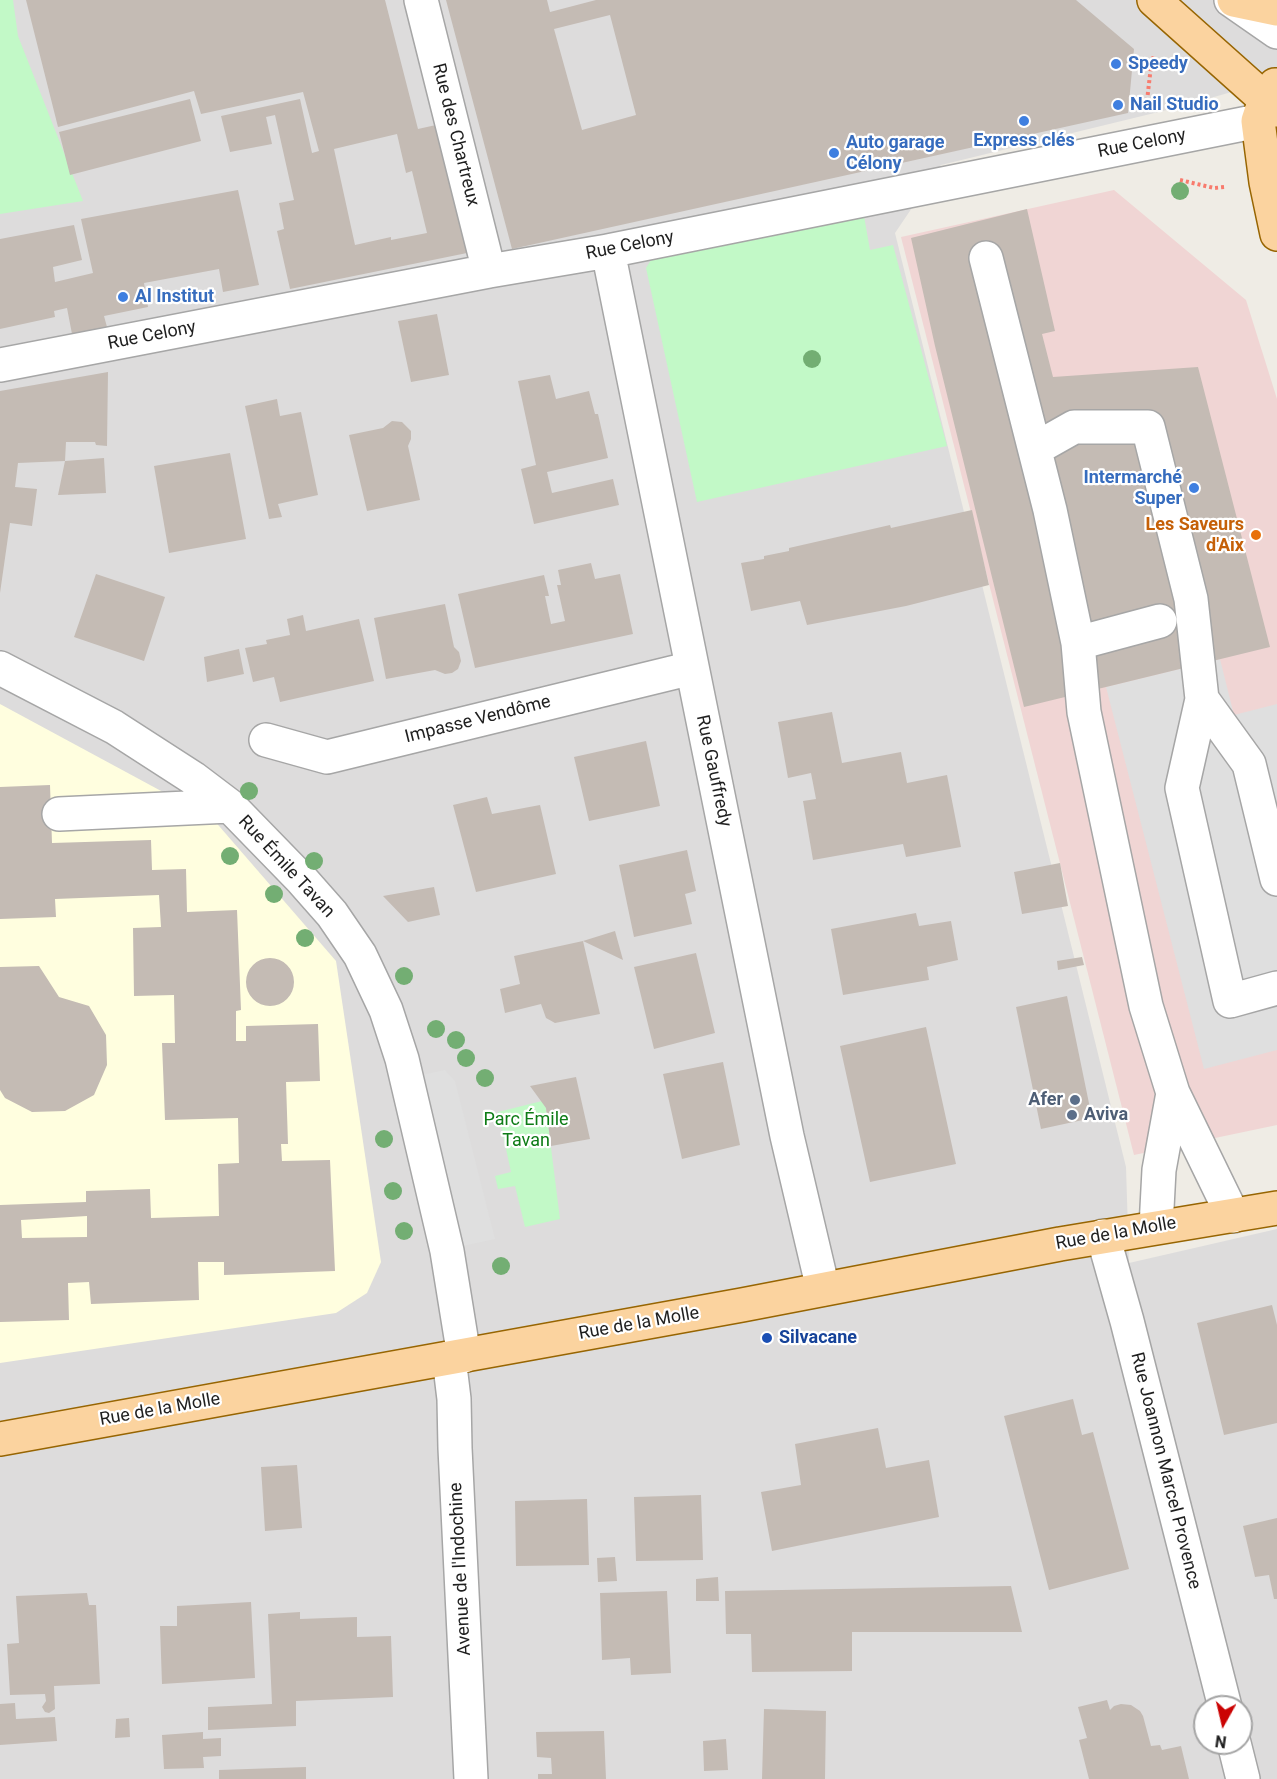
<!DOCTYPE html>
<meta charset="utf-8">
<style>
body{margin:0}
#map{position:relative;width:1277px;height:1779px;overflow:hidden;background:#efece5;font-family:Roboto,sans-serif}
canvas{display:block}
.north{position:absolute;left:1193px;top:1695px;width:60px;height:60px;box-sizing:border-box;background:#fff;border:2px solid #a5a5a5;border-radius:50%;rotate:188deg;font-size:16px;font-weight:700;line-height:24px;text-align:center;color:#1f1f1f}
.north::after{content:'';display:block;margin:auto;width:21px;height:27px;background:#cb0303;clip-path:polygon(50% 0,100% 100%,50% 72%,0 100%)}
</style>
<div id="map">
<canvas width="1277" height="1779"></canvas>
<div class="north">N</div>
</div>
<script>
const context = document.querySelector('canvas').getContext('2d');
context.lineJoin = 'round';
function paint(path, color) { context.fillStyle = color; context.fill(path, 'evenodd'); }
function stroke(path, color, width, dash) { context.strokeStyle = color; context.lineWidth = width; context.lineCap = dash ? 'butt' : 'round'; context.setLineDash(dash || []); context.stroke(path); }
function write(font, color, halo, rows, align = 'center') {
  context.font = font + ' Roboto,sans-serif'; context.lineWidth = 4.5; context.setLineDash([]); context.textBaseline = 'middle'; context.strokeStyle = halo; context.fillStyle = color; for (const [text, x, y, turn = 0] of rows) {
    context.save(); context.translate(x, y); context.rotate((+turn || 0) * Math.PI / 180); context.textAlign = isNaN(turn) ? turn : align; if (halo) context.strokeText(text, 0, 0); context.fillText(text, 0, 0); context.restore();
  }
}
const residential = new Path2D(`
 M 0,0 L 1277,0 L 1277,79 L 1179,107 L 941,165 L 895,233 L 1126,1167 L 1129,1263 L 1277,1229 L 1277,1779 L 0,1779 ZM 1205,1707 L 1241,1707 L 1241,1743 L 1205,1743 Z`);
const commercial = new Path2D(`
 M 1114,190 L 1246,300 L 1277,399 L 1277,1125 L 1134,1155 L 901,237 Z`);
const education = new Path2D(`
 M 0,704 L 213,819 L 336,961 L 381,1262 L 367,1293 L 336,1313 L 0,1363 Z`);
const park = new Path2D(`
 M 0,0 L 13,0 L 18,36 L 83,201 L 0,214 Z
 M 864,216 L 870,250 L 893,245 L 947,446 L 697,502 L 646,268 L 651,260 Z
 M 542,1101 L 546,1108 L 560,1219 L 525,1227 L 515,1186 L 498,1189 L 495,1176 L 511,1172 L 498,1112 Z`);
const parking = new Path2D(`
 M 1220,659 L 1234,715 L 1277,704 L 1277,1050 L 1204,1069 L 1106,687 Z
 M 445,1070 L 455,1081 L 495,1239 L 462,1246 L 422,1075 Z`);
const building = new Path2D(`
 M 26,0 L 385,0 L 418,129 L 436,125 L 467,253 L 290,289 L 277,231 L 284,229 L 279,203 L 294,200 L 275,115 L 266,117 L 272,144 L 230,152 L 221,116 L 300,99 L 312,153 L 319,151 L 303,92 L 201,114 L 194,91 L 58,127 ZM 397,134 L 406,173 L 412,171 L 427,233 L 391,240 L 391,237 L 355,245 L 334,149 Z
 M 446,0 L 547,0 L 550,12 L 596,0 L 1076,0 L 1134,49 L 1128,113 L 512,249 ZM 610,15 L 636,115 L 582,130 L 554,29 Z
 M 190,99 L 201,141 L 70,175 L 59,132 Z
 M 238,190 L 259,285 L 223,292 L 219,269 L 144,283 L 148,307 L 104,316 L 107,327 L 72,334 L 67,308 L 54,311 L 55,317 L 0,329 L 0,239 L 74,225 L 82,260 L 53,267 L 55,282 L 93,273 L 81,219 Z
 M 1027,209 L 1055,331 L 1042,334 L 1053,377 L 1198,367 L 1270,647 L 1024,707 L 935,346 L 911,238 Z
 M 437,314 L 449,375 L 411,382 L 398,321 Z
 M 108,372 L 107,446 L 96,445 L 95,442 L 66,442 L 65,461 L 18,463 L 15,487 L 37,489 L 32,526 L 10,523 L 0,593 L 0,391 Z
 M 550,375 L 556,399 L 589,391 L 595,414 L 598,414 L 608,458 L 547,472 L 552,493 L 613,479 L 619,505 L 534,524 L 521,469 L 536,465 L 518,381 Z
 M 277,399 L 280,416 L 301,412 L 318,495 L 278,504 L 282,517 L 269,519 L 245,406 Z
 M 392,421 L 402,422 L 411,431 L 411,439 L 408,446 L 420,500 L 367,511 L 349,435 L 383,428 Z
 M 230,453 L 246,539 L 169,553 L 154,466 Z
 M 104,458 L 106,493 L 58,495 L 65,461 Z
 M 972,510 L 989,585 L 906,606 L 807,625 L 800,601 L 751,611 L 741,563 L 764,559 L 764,556 L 789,551 L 789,548 L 890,525 L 891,528 Z
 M 591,563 L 595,579 L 620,574 L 633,634 L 475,668 L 458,594 L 544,575 L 549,596 L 545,596 L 551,624 L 565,621 L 557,585 L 561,585 L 558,570 Z
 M 96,574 L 165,597 L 144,661 L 74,637 Z
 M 445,604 L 454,647 L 459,652 L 461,661 L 458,669 L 452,673 L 445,674 L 435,670 L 386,679 L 374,618 Z
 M 303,615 L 306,631 L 359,619 L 374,681 L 280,702 L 274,677 L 253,682 L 245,648 L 267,644 L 266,640 L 290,635 L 287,619 Z
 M 239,649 L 244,674 L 207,682 L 204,657 Z
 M 832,712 L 842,763 L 901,752 L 907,783 L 947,775 L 961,847 L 906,857 L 903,844 L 813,860 L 803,801 L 816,799 L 811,773 L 788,778 L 778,722 Z
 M 646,741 L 660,806 L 589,821 L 574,757 Z
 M 50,785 L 52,843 L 151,840 L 152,870 L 186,869 L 187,912 L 237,910 L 241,1010 L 236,1011 L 236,1041 L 246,1041 L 246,1026 L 318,1024 L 320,1081 L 286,1082 L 288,1144 L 281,1144 L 282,1161 L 330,1160 L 335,1271 L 224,1275 L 224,1262 L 198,1262 L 199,1300 L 91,1304 L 89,1282 L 68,1283 L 69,1320 L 0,1322 L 0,1205 L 86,1202 L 86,1191 L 150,1189 L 151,1218 L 219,1216 L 218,1164 L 239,1163 L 238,1118 L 165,1120 L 162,1043 L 175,1043 L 174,995 L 134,996 L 133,928 L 161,927 L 159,895 L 55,899 L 56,917 L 0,919 L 0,787 ZM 87,1216 L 87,1237 L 22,1238 L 21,1220 Z
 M 487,797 L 492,814 L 540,805 L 556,874 L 476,892 L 453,805 Z
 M 687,850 L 696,891 L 685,894 L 692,924 L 634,937 L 619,865 Z
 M 1060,863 L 1068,906 L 1022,914 L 1014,872 Z
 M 434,887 L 440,915 L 408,922 L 383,896 Z
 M 916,913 L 919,926 L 951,921 L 958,960 L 927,967 L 929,980 L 843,995 L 831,929 Z
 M 615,931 L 623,960 L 583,941 L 600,1014 L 555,1023 L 546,1018 L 541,1004 L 505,1013 L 500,989 L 520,984 L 514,956 L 583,941 Z
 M 696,953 L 715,1033 L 654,1049 L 634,967 Z
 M 1082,957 L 1084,965 L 1058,970 L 1057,961 Z
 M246 982a24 24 0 1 1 48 0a24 24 0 1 1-48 0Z
 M 39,966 L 59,997 L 89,1006 L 106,1035 L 107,1065 L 94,1095 L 65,1111 L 32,1112 L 5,1098 L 0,1090 L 0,967 Z
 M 1067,996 L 1092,1118 L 1041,1129 L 1016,1007 Z
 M 926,1027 L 956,1164 L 870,1182 L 840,1046 Z
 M 723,1062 L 740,1145 L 682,1159 L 663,1074 Z
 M 576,1077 L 590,1139 L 551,1146 L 546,1108 L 530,1086 Z
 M 1272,1305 L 1277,1325 L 1277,1423 L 1224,1435 L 1197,1323 Z
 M 1073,1399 L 1082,1435 L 1093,1432 L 1129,1569 L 1049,1590 L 1004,1416 Z
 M 878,1428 L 886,1468 L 929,1460 L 939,1517 L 772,1551 L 761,1492 L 801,1485 L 795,1444 Z
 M 297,1465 L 302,1528 L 265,1531 L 261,1467 Z
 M 701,1495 L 703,1560 L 636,1561 L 634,1497 Z
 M 587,1499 L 589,1565 L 516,1566 L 515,1501 Z
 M 1277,1518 L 1277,1599 L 1274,1599 L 1269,1575 L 1255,1577 L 1243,1526 Z
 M 615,1557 L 617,1581 L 598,1582 L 597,1558 Z
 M 718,1577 L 719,1601 L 696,1601 L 696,1579 Z
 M 1011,1586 L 1022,1632 L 852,1632 L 852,1671 L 752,1672 L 751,1634 L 726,1634 L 725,1591 Z
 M 667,1591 L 671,1673 L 631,1675 L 630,1658 L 602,1660 L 600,1593 Z
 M 87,1593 L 89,1605 L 96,1605 L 100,1684 L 54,1686 L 55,1709 L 49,1713 L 45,1712 L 42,1707 L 46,1701 L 45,1694 L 10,1695 L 7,1644 L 19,1643 L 16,1596 Z
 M 251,1602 L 255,1678 L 162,1684 L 160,1626 L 177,1626 L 177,1606 Z
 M 300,1612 L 300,1619 L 357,1617 L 357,1637 L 391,1636 L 393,1697 L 296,1701 L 296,1726 L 208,1730 L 208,1707 L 272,1704 L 268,1614 Z
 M 1107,1700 L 1110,1710 L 1114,1706 L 1121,1704 L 1131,1705 L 1140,1711 L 1143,1716 L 1151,1746 L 1160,1745 L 1162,1750 L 1181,1746 L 1189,1779 L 1089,1779 L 1079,1740 L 1087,1738 L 1078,1707 Z
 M 15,1703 L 16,1719 L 55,1717 L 57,1741 L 0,1745 L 0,1704 Z
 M 764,1709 L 826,1711 L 825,1779 L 762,1779 Z
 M 129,1718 L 130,1737 L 115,1738 L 116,1719 Z
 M 604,1731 L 606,1779 L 538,1779 L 538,1774 L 552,1774 L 551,1758 L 537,1757 L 536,1732 Z
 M 203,1732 L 203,1739 L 221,1738 L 221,1756 L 203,1757 L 204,1768 L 164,1769 L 162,1735 Z
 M 726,1739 L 728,1770 L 704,1771 L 703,1741 Z
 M 306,1767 L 306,1779 L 219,1779 L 219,1770 Z`);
const path = new Path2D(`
 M 1147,101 L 1151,66 L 1154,55
 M 1180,180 L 1214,188 L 1225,187`);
const minor = new Path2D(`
 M 421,0 L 489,271
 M 1231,0 L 1277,32
 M 608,251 L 787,1136 L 823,1289
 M 986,258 L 1050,510 L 1078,643 L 1084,712 L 1146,1006 L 1173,1093
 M 0,365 L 489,271 L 608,251 L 1258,121
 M 1035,449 L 1074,427 L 1148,427 L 1191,599 L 1202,699 L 1182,788 L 1230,1001 L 1277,988
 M 1078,643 L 1160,621
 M 0,668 L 114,727 L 193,778 L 230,806 L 302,880 L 332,914 L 360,955 L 386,1010 L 402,1059 L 447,1251 L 464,1356
 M 1202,699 L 1249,764 L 1277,879
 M 266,740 L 327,757 L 692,668
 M 59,814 L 230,806
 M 1156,1227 L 1159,1170 L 1173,1093 L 1233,1216
 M 1103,1236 L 1127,1321 L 1225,1707
 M 449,1358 L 454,1399 L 455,1448 L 471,1779
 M 1234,1743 L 1243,1779`);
const major = new Path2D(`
 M 1154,0 L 1277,110
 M 1234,0 L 1277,9
 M 1275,85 L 1265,100 L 1258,121 L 1266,182 L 1277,234
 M 0,1439 L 742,1305 L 1060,1244 L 1277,1208`);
const trees = [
 [1180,191],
 [812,359],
 [249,791],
 [230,856],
 [314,861],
 [274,894],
 [305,938],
 [404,976],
 [436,1029],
 [456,1040],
 [466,1058],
 [485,1078],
 [384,1139],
 [393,1191],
 [404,1231],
 [501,1266]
];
const markers = [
 [1116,64,6,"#3f7fe0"],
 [1118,105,6,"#3f7fe0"],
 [1024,121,6,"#3f7fe0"],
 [834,153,6,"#3f7fe0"],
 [123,297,6,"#3f7fe0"],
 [1194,488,6,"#3f7fe0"],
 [1256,535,6,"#e8710a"],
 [1075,1100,6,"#5c6f8a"],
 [1072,1115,6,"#5c6f8a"],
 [767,1338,6,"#1a4fb4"]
];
const shopNames = [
 ["Speedy",1128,64],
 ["Nail Studio",1130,105],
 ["Express clés",1024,141,"center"],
 ["Auto garage",846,143],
 ["Célony",846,164],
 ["Al Institut",135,297],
 ["Intermarché",1182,478,"right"],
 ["Super",1182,499,"right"]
];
const streetNames = [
 ["Rue des Chartreux",455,135,76],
 ["Rue Celony",1142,144,-11],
 ["Rue Celony",630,246,-11],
 ["Rue Celony",152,336,-11],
 ["Impasse Vendôme",478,720,-14],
 ["Rue Gauffredy",713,771,78],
 ["Rue Émile Tavan",286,867,47],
 ["Rue de la Molle",1116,1234,-10],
 ["Rue de la Molle",639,1324,-10],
 ["Rue de la Molle",160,1410,-10],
 ["Rue Joannon Marcel Provence",1165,1471,76],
 ["Avenue de l'Indochine",461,1569,-93]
];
const foodNames = [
 ["Les Saveurs",1244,525],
 ["d'Aix",1244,546]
];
const serviceNames = [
 ["Afer",1063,1100],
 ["Aviva",1084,1115,"left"]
];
const parkNames = [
 ["Parc Émile",526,1120],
 ["Tavan",526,1141]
];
const transitNames = [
 ["Silvacane",779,1338]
];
paint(residential, '#dddcdc');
paint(commercial, '#f0d5d4');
paint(education, '#fffedf');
paint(park, '#c2f9c7');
paint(parking, '#dfdfdf');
paint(building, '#c4bbb4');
stroke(minor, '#a6a6a6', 36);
stroke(major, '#976502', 36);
stroke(path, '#f87b6d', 4, [3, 3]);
stroke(minor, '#fff', 33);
stroke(major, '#fbd39f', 33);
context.fillStyle = '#73ae73';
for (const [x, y] of trees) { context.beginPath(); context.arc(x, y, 9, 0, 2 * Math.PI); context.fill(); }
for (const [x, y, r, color] of markers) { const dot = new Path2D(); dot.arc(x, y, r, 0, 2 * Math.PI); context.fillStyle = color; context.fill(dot); stroke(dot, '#fff', 2); }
write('bold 18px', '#366cbe', '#fff', shopNames, 'left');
write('18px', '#1f1f1f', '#fff', streetNames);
write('bold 18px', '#c56008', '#fff', foodNames, 'right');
write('bold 18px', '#4e5e75', '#fff', serviceNames, 'right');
write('18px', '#0d7c16', '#fff', parkNames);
write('bold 18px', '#164399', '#fff', transitNames, 'left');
</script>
